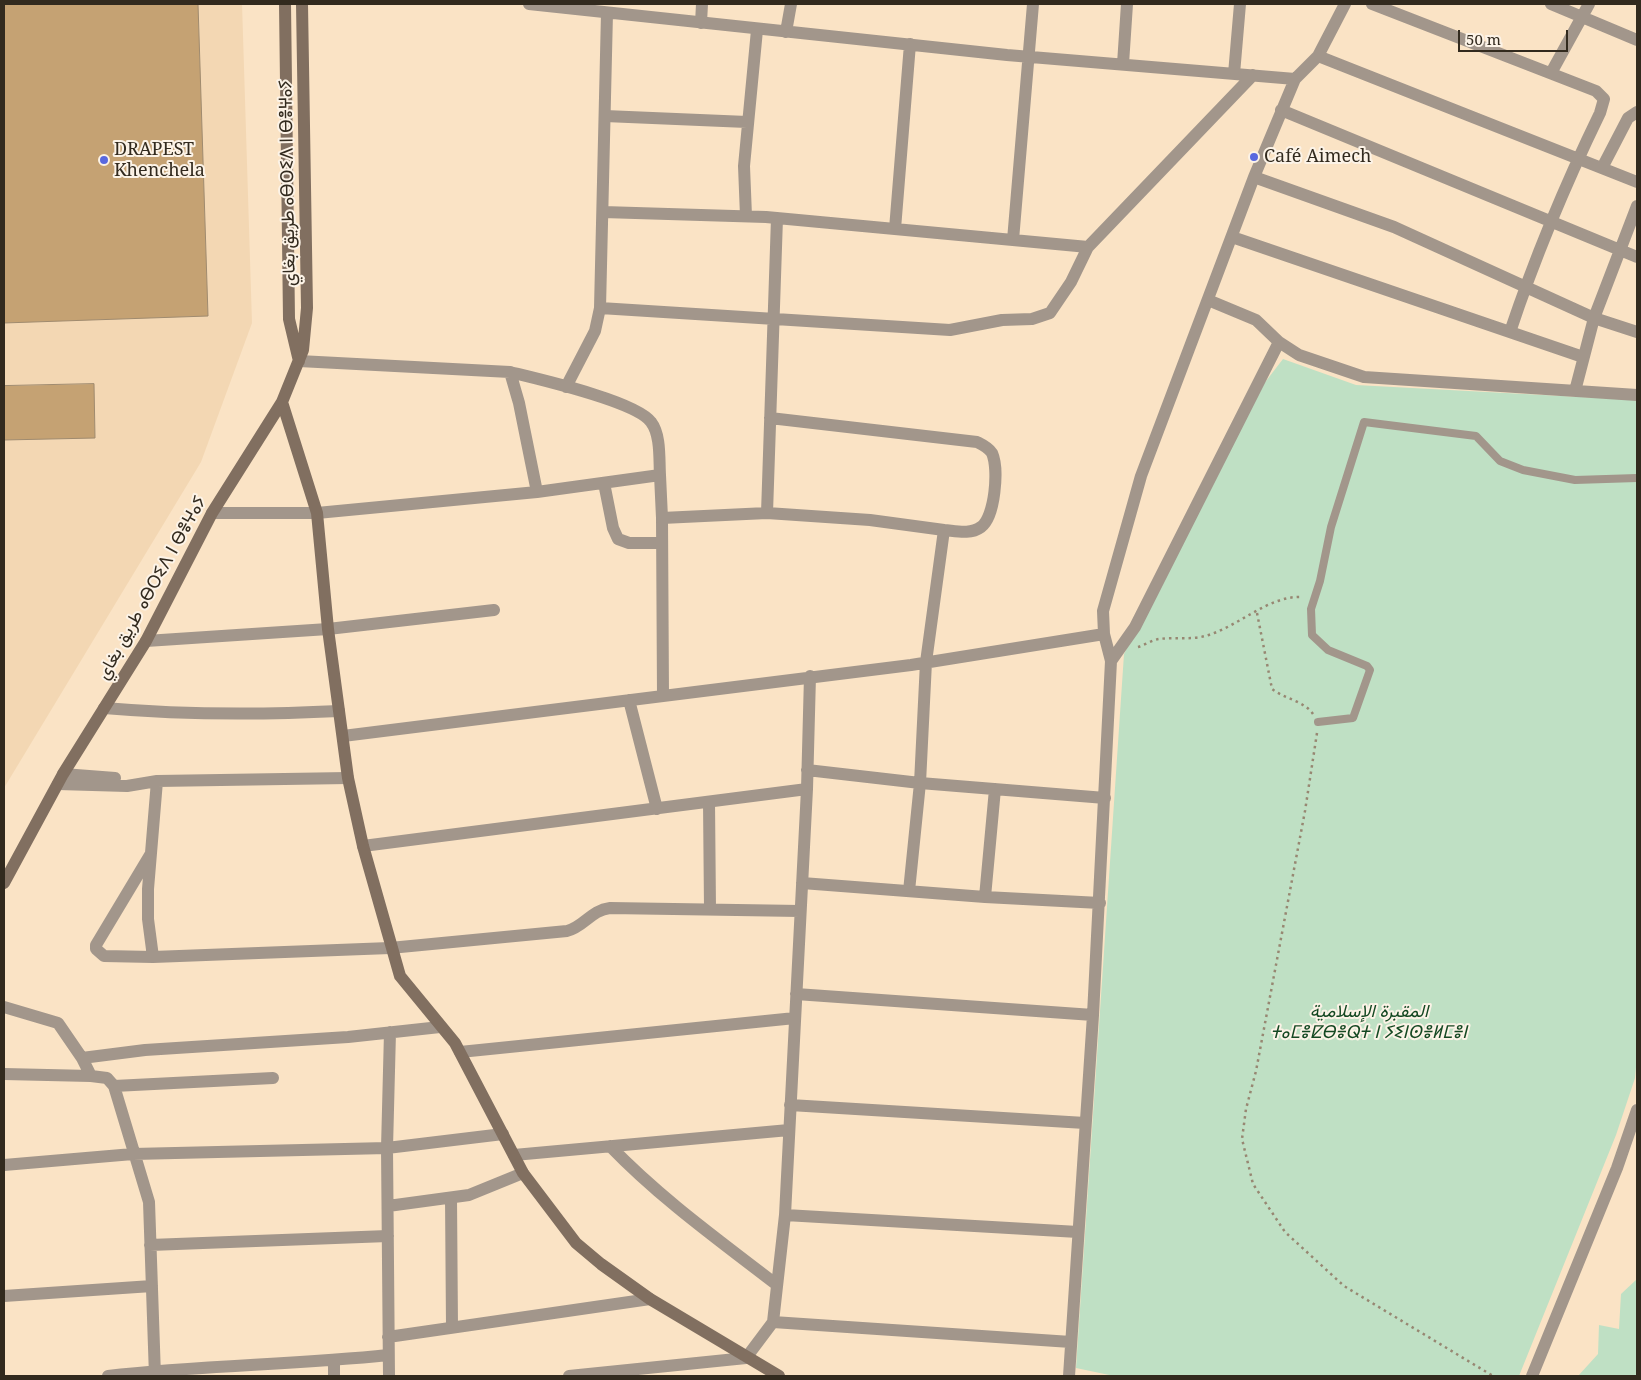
<!DOCTYPE html>
<meta charset="utf-8">
<style>
body{margin:0}
#map{position:relative;width:1641px;height:1380px;overflow:hidden;background:#fae3c5;font-family:"Noto Serif",serif}
canvas{display:block}
.frame{position:absolute;inset:0;border:5px solid #322a1e;pointer-events:none}
.scale{position:absolute;left:1458px;top:30px;width:110px;height:22px;box-sizing:border-box;border:2px solid #322a1e;border-top:0;padding-left:6px;font-size:15px;line-height:18px;white-space:nowrap;color:#322a1e;-webkit-text-stroke:4px #fcf3e7;paint-order:stroke}
</style>
<div id="map">
<canvas width="1641" height="1380"></canvas>
<div class="frame"></div>
<div class="scale">50 m</div>
</div>
<script>
const context = document.querySelector('canvas').getContext('2d');
context.lineJoin = 'round';
function paint(path, color) { context.fillStyle = color; context.fill(path, 'evenodd'); }
function stroke(path, color, width, dash) { context.strokeStyle = color; context.lineWidth = width; context.lineCap = dash ? 'butt' : 'round'; context.setLineDash(dash || []); context.stroke(path); }
function write(font, color, halo, rows, align = 'center') {
  context.font = font + ' "Noto Serif",Vazirmatn,"Noto Sans Tifinagh",serif'; context.lineWidth = 4; context.setLineDash([]); context.textBaseline = 'middle'; context.strokeStyle = halo; context.fillStyle = color; for (const [text, x, y, turn = 0] of rows) {
    context.save(); context.translate(x, y); context.rotate((+turn || 0) * Math.PI / 180); context.textAlign = isNaN(turn) ? turn : align; if (halo) context.strokeText(text, 0, 0); context.fillText(text, 0, 0); context.restore();
  }
}
const built = new Path2D(`
 M 4,4 L 242,4 L 252,323 L 201,462 L 4,788 Z`);
const green = new Path2D(`
 M 1283,359 L 1356,385 L 1637,400 L 1637,1057 L 1635,1078 L 1616,1135 L 1519,1376 L 1114,1376 L 1076,1368 L 1124,654 L 1249,403 Z
 M 1637,1279 L 1637,1376 L 1578,1376 L 1598,1354 L 1599,1325 L 1619,1329 L 1621,1294 Z`);
const building = new Path2D(`
 M 4,4 L 198,4 L 208,316 L 4,323 Z
 M 94,384 L 95,438 L 4,440 L 4,386 Z`);
const path = new Path2D(`
 M 1257,613 L 1272,689 C 1285,699 1304,701 1313,714
 M 1138,647 C 1145,645 1152,640 1159,639 C 1174,637 1191,640 1205,636 C 1239,627 1268,595 1303,597
 M 1317,733 L 1305,811 L 1256,1071 L 1246,1109 L 1242,1139 L 1253,1184 L 1285,1232 L 1344,1286 L 1493,1376`);
const lane = new Path2D(`
 M 1318,722 L 1353,718 L 1370,670 L 1367,666 L 1328,650 L 1312,635 L 1311,609 L 1320,581 L 1331,527 L 1364,422 L 1476,436 L 1500,461 L 1523,470 L 1575,480 L 1637,478`);
const street = new Path2D(`
 M 529,4 L 1007,55 L 1295,79
 M 1372,4 L 1596,91 L 1604,99 L 1600,113 C 1565,185 1535,257 1510,332
 M 1551,4 L 1637,40
 M 701,23 L 702,4
 M 786,32 L 791,4
 M 1318,56 L 1637,182
 M 1123,64 L 1127,4
 M 1551,73 L 1589,4
 M 1234,74 L 1240,4
 M 1281,110 L 1637,257
 M 605,116 L 747,122
 M 1602,168 L 1628,118 L 1637,112
 M 1254,177 L 1394,227 L 1594,318 L 1637,332
 M 603,212 L 766,217 L 1088,247 L 1253,75
 M 746,216 L 744,166 L 757,30
 M 895,229 L 910,44
 M 1232,237 L 1583,357
 M 1013,240 L 1033,4
 M 1208,300 L 1256,320 L 1279,342
 M 600,308 L 950,330 L 1002,320 L 1032,319 L 1050,313 L 1071,282 L 1088,247
 M 299,361 L 510,372 L 519,403 L 537,492
 M 510,372 C 538,379 636,401 651,422 C 661,435 659,459 660,475
 M 566,387 L 595,331 L 600,308 L 607,13
 M 1575,391 L 1594,318 L 1637,206
 M 770,418 L 977,442 C 983,445 988,447 992,453 C 999,469 995,517 981,527 C 970,535 956,531 944,530
 M 604,483 L 613,528 L 618,539 L 629,543 L 662,543
 M 212,513 L 317,513 L 537,492 L 660,475 L 662,518 L 663,696
 M 767,513 L 870,520 L 944,530 L 926,662 L 920,783 L 909,891
 M 662,518 L 767,513 L 777,218
 M 146,641 L 328,629 L 494,610
 M 1111,661 L 1135,627 L 1279,342 L 1299,355 L 1364,377 L 1637,395
 M 629,700 L 657,809
 M 104,708 C 185,715 258,715 339,711
 M 343,736 L 911,665 L 1104,634
 M 807,770 L 920,783 L 1105,798
 M 63,774 L 115,778
 M 157,781 L 148,889 L 148,919 L 153,957 L 390,948 L 567,931 C 584,927 591,910 610,908 L 800,911
 M 58,784 L 127,786 L 157,781 L 348,778
 M 709,802 L 710,909
 M 363,846 L 807,789
 M 150,855 L 96,945 L 96,949 L 104,956 L 153,957
 M 802,883 L 985,897 L 1100,903
 M 985,897 L 995,789
 M 796,994 L 1093,1015
 M 4,1007 L 58,1023 L 82,1058 L 91,1076 L 107,1078 L 114,1086 L 149,1202 L 155,1376
 M 460,1052 L 795,1018
 M 82,1058 L 145,1050 L 348,1037 L 440,1027
 M 4,1074 L 91,1076
 M 114,1086 L 273,1078
 M 790,1105 L 1085,1123
 M 610,1146 C 660,1198 720,1241 777,1285
 M 514,1155 L 789,1130
 M 4,1165 L 133,1154 L 387,1148 L 503,1134
 M 451,1198 L 452,1327
 M 388,1206 L 469,1195 L 523,1173
 M 785,1215 L 1078,1232
 M 150,1245 L 388,1236
 M 4,1296 L 152,1286
 M 773,1322 L 1071,1342
 M 388,1337 L 650,1299
 M 334,1361 L 334,1376
 M 108,1376 C 201,1365 295,1365 388,1355
 M 389,1376 L 387,1148 L 390,1032
 M 569,1376 L 746,1358 L 773,1322 L 785,1215 L 807,789 L 810,676
 M 1069,1376 L 1093,1015 L 1111,661 L 1104,634 L 1103,611 L 1141,476 L 1254,177 L 1295,79 L 1318,56 L 1345,4
 M 1532,1376 L 1617,1168 L 1637,1110`);
const secondary = new Path2D(`
 M 285,4 L 289,319 L 299,361
 M 282,402 L 317,513 L 328,629 L 348,778 L 363,846 L 400,976 L 455,1043 L 523,1173 L 576,1243 L 601,1264 L 650,1299 L 779,1376
 M 4,883 L 63,774 L 146,641 L 212,513 L 282,402 L 303,350 L 307,308 L 302,4`);
const markers = [
 [1254,157,5,"#5968df"],
 [104,160,5,"#5968df"]
];
const poiNames = [
 ["DRAPEST",114,150],
 ["Khenchela",114,171],
 ["Café Aimech",1264,157]
];
const streetNames = [
 ["طريق بغاي ⴰⴱⵔⵉⴷ ⵏ ⴱⴻⵖⴰⵢ",288,183,-91],
 ["طريق بغاي ⴰⴱⵔⵉⴷ ⵏ ⴱⴻⵖⴰⵢ",152,588,-61]
];
const parkNames = [
 ["المقبرة الإسلامية",1369,1012],
 ["ⵜⴰⵎⴻⵇⴱⴻⵕⵜ ⵏ ⵢⵉⵏⵙⴻⵍⵎⴻⵏ",1369,1033]
];
paint(built, '#f3d7b3');
paint(green, '#bfe0c4');
paint(building, '#c5a273');
stroke(building, '#a08b6f', 1);
stroke(path, '#978772', 2.5, [2.5, 4]);
stroke(lane, '#a2968b', 8);
stroke(street, '#a2968b', 12);
stroke(secondary, '#816f60', 12);
for (const [x, y, r, color] of markers) { const dot = new Path2D(); dot.arc(x, y, r, 0, 2 * Math.PI); context.fillStyle = color; context.fill(dot); stroke(dot, '#fcf3e7', 2); }
write('18px', '#322a1e', '#fcf3e7', poiNames, 'left');
write('18px', '#322a1e', '#fcf3e7', streetNames);
write('italic 18px', '#144822', '#fcf3e7', parkNames);
</script>
